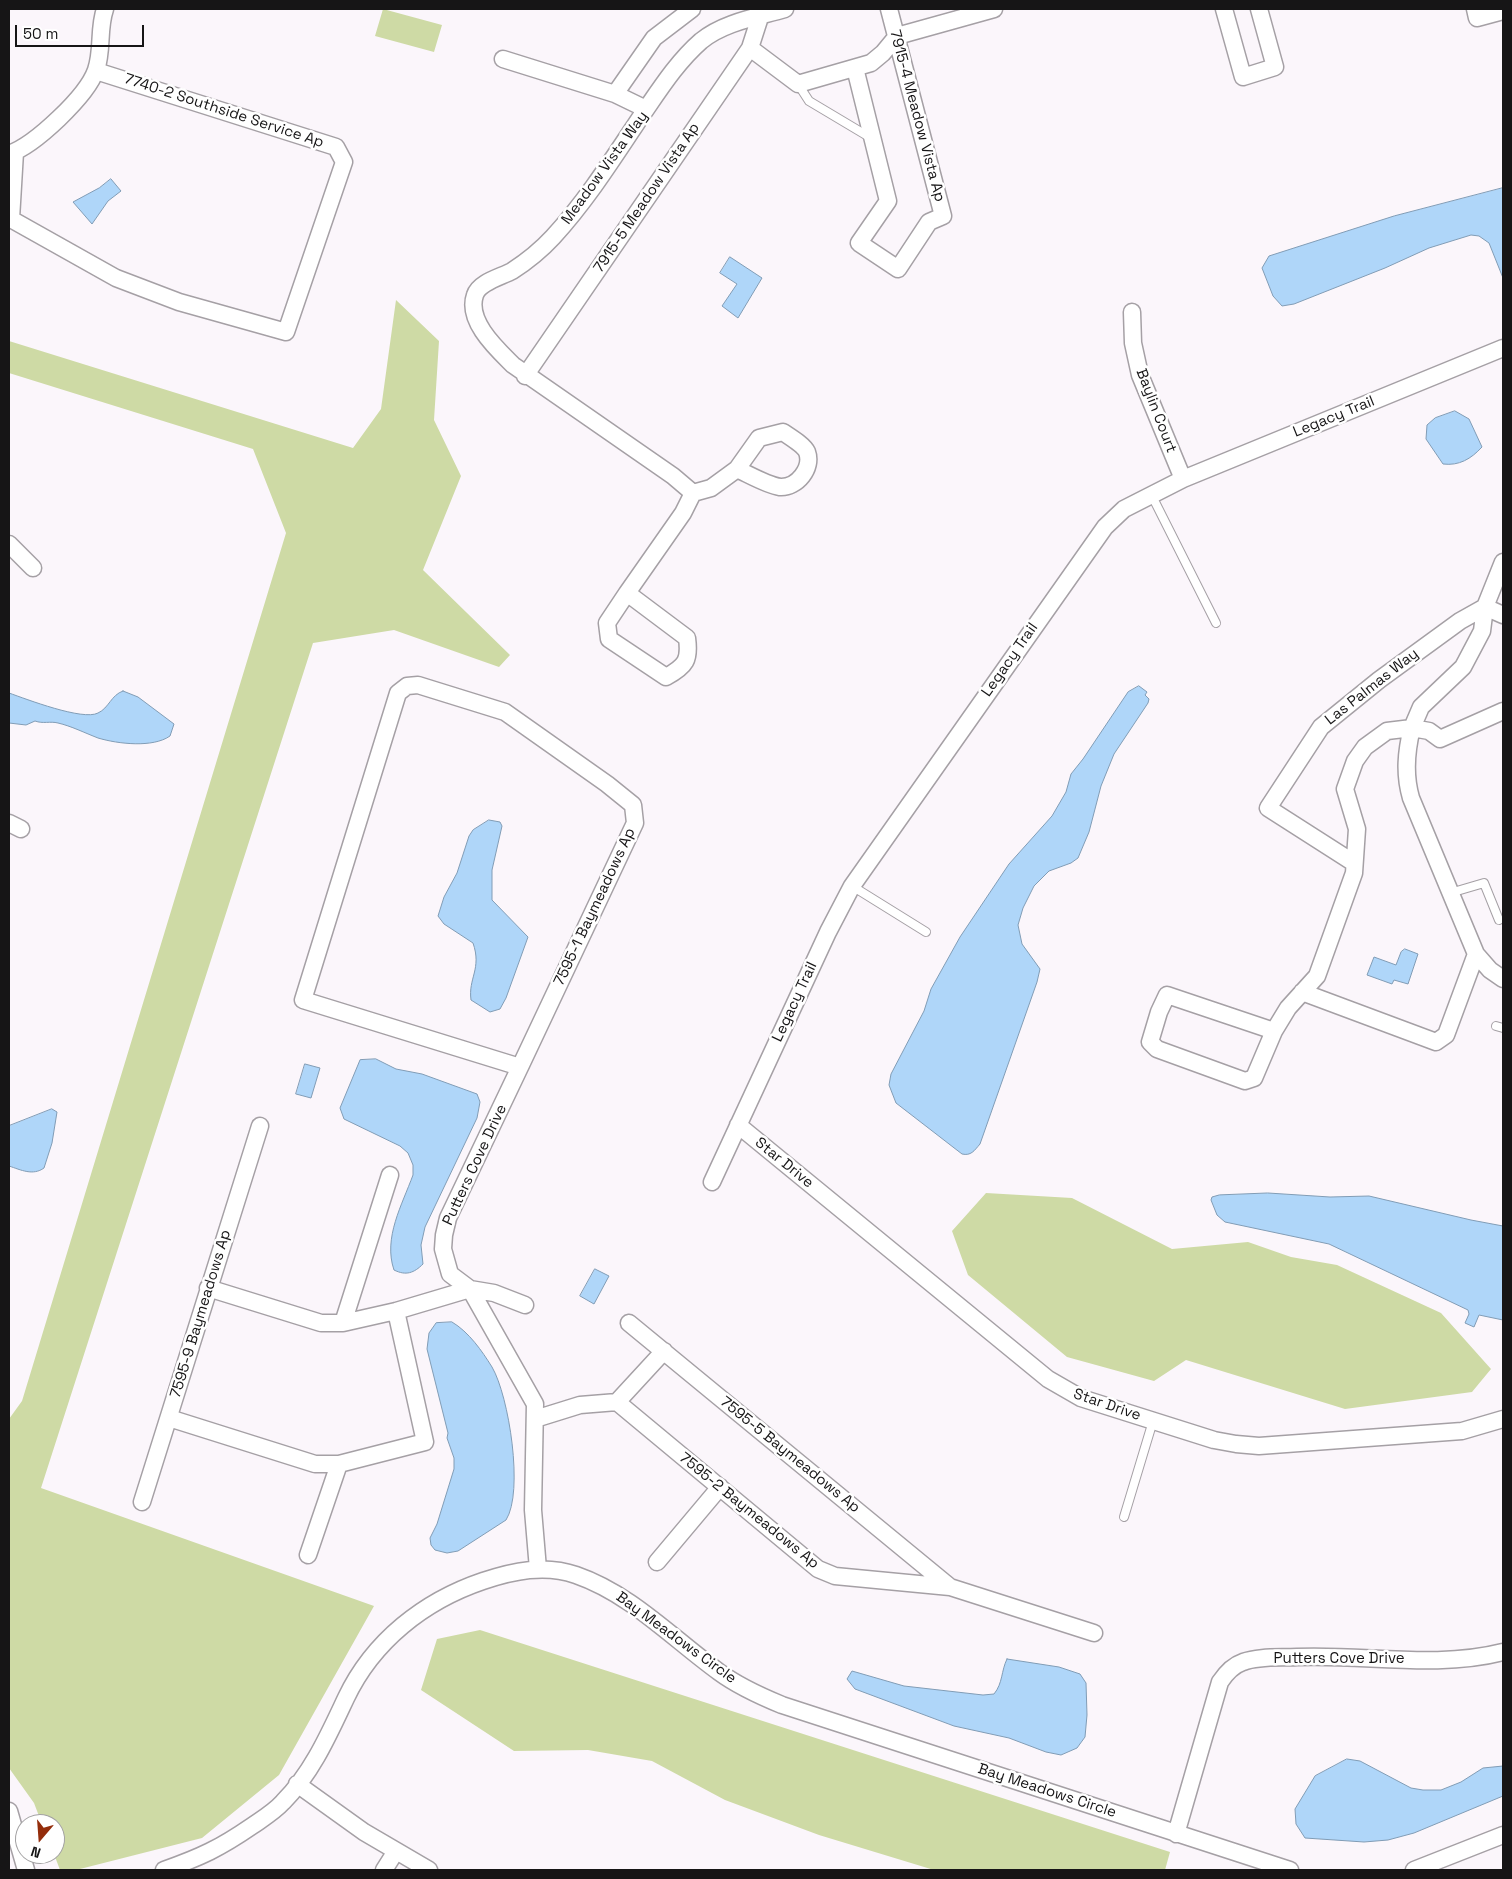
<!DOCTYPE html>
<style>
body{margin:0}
#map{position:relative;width:1512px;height:1879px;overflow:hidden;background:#fbf6fb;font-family:"Space Grotesk",sans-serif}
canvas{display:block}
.frame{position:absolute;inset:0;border:10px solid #161516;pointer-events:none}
.north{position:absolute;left:15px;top:1814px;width:50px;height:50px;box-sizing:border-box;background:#fff;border:1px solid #a2a1a2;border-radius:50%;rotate:198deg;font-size:14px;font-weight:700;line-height:20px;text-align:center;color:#161516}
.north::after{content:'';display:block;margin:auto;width:18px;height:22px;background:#942d0b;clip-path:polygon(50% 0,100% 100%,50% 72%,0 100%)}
.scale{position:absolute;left:15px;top:25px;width:129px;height:22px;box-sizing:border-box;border:2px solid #161516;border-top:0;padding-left:6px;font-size:15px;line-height:18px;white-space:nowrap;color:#161516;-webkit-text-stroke:4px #fff;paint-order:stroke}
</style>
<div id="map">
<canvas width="1512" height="1879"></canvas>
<div class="frame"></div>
<div class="north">N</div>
<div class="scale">50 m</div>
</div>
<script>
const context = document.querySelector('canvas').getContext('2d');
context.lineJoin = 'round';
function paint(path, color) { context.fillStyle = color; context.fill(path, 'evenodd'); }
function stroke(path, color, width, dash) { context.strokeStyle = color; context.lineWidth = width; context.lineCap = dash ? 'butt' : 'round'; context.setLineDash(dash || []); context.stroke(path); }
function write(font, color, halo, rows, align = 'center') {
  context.font = font + ' "Space Grotesk",sans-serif'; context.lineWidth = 5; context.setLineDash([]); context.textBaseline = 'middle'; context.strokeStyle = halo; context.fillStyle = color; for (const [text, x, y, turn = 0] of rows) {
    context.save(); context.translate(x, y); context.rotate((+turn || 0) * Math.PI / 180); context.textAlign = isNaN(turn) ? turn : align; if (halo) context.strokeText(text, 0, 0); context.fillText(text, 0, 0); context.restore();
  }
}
const green = new Path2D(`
 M 383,9 L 442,25 L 434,52 L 375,36 Z
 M 396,300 L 439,341 L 434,420 L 461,476 L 423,570 L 510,655 L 499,667 L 394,630 L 313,643 L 41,1488 L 374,1606 L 279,1775 L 202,1838 L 76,1870 L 60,1870 L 54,1854 L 55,1824 L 42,1824 L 34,1803 L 9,1768 L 9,1419 L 22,1401 L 286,533 L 253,449 L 9,373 L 9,341 L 353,448 L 381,409 Z
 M 986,1193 L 1072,1198 L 1172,1249 L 1248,1242 L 1291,1257 L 1337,1265 L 1441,1313 L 1491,1369 L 1472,1392 L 1345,1409 L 1186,1360 L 1154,1381 L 1067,1357 L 968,1275 L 952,1231 Z
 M 480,1630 L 1170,1852 L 1165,1870 L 934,1870 L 819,1835 L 725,1800 L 652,1761 L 588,1750 L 514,1751 L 421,1690 L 437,1639 Z`);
const water = new Path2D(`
 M 111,179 L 121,191 L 108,201 L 92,224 L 73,202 L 99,188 Z
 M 1503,188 L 1503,278 L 1489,243 L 1479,236 L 1471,235 L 1429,248 L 1385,268 L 1294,304 L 1282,306 L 1273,296 L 1262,268 L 1269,256 L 1394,216 Z
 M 730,257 L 762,278 L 738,318 L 722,306 L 737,284 L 720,273 Z
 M 1455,411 L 1469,419 L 1482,447 C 1471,459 1459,466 1443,464 L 1426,439 L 1427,425 L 1435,418 Z
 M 1139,686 L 1147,692 L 1145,695 L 1149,699 L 1148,703 L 1114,754 L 1101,786 L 1089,832 L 1078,858 L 1071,863 L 1049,871 L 1034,886 L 1023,908 L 1018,925 L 1022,944 L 1040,969 L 1037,982 L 980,1144 C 974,1151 971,1156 962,1154 L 896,1103 L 889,1085 L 891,1074 L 924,1011 L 931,989 L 960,937 L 1009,864 L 1052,816 L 1066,792 L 1071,774 L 1083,759 L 1128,692 Z
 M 123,691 L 138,697 L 174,724 L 170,736 C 153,748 118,744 98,738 C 85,733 71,726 58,723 C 50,721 43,724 35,721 L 26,725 L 9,723 L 9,693 C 26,699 83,721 98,713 C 109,708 111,695 123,691 Z
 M 489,820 L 500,822 L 502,826 L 492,870 L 492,900 L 528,937 L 506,998 L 500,1009 L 490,1012 L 471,1000 C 468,978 482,969 473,943 L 444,924 L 438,916 L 444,897 L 457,873 L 469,836 L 473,830 Z
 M 1405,949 L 1418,954 L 1408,984 L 1394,980 L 1392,984 L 1367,975 L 1374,957 L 1396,965 L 1401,952 Z
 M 376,1059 L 396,1069 L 422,1074 L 477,1094 L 480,1102 L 477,1118 L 425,1227 L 421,1245 L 423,1264 C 414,1273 406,1276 394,1270 C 383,1238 402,1205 413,1175 L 413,1165 L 408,1153 L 400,1146 L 344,1119 L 340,1108 L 360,1060 Z
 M 305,1064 L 320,1068 L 311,1098 L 296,1094 Z
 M 52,1109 L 57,1112 L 52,1143 L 44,1168 C 33,1176 21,1170 9,1166 L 9,1126 Z
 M 1268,1193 L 1330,1197 L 1369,1196 L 1471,1220 L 1503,1226 L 1503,1320 L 1479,1315 L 1474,1327 L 1465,1323 L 1469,1314 L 1468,1310 L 1329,1244 L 1225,1222 L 1217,1215 L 1211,1200 L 1212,1197 L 1219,1195 Z
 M 595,1269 L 609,1276 L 594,1304 L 580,1296 Z
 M 452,1322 C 469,1332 482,1351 492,1367 C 509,1396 524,1492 506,1520 L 458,1551 L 447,1553 L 435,1550 L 431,1545 L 430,1538 L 437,1524 L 454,1469 L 454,1458 L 447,1438 L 448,1433 L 427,1349 L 429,1333 L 436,1323 Z
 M 1007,1659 L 1059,1667 L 1080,1674 L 1086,1683 L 1087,1715 L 1085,1737 L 1077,1748 L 1061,1755 L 1046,1752 L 1009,1738 L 954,1726 L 855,1689 L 847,1679 L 852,1671 L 904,1686 L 983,1695 L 994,1694 C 1003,1683 1001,1671 1007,1659 Z
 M 1347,1759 L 1360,1761 L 1411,1788 L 1423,1790 L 1441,1790 L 1461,1782 L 1483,1768 L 1503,1766 L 1503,1796 L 1414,1833 L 1388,1840 L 1364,1842 L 1305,1838 L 1296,1824 L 1295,1809 L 1315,1776 Z`);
const service = new Path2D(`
 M 798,84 L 809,101 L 871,138
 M 1151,494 L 1216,623
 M 852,886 L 926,932
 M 1450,893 L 1484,883 L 1499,920
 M 1496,1026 L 1503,1028
 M 1124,1517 L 1153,1421`);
const minor = new Path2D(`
 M 1224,9 L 1243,77 L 1275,67 L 1259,9
 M 1475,9 L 1477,18 L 1503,11
 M 750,48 L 798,84 L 871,63 L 883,53 L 897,36 L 994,9
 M 503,59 L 615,94 L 646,109
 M 855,68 L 888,201 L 859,243 L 898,269 L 929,222 L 943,216 L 889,9
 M 615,94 L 654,38 L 692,9
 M 9,154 C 35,145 87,96 96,70 C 103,50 98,29 105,9
 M 9,218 L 116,278 L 179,302 L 286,332 L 344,162 L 336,147 L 96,71
 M 11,219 L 15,152
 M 1132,312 L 1133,343 L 1140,375 L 1183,479
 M 525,376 L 750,48 L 760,17
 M 783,432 C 790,437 804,445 807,452 C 813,468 797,488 780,487 C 767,485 750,475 737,469 L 759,438 Z
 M 693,493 L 673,476 L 513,365 C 497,349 466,321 475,295 C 479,282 501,277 512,271 C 526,262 541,250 553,237 C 587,200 614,157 642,115 C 660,89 677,62 701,41 C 724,22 758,17 785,9
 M 9,544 L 33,568
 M 627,593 L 687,638 C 690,660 686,666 666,677 L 609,639 L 607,623 Z
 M 627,593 L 683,513 L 693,493 L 711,488 L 737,469
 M 418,685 L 505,712 L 607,784 L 633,805 L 635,823 L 520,1067 L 303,1000 L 398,693 L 407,686 Z
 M 1503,711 L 1440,739 L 1429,731 L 1412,728 C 1406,752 1404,774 1411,798 L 1476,954 L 1490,970 L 1503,979
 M 9,823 L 21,829
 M 1354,863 L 1268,808 L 1321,727 L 1379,680 L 1460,621 L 1485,607 L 1503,562
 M 1302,992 L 1436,1042 L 1446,1035 L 1476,954
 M 1167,995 L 1274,1031 L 1254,1078 L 1245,1081 L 1157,1049 L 1150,1042 L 1159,1012 Z
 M 1274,1031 L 1288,1008 L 1317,976 L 1354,873 L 1357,829 L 1345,789 L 1355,761 L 1365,747 L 1387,731 L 1412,728 L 1421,707 L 1463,667 L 1482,631 L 1485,607 L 1503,615
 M 520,1067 L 448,1218 L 444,1235 L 443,1249 L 450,1274 L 470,1289 L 535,1404 L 533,1510 L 538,1569
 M 738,1125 L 1048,1379 L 1081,1398 L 1214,1440 L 1236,1444 L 1259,1446 L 1462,1431 L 1503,1419
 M 712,1182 L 828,932 L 852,886 L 1105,527 L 1124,509 L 1183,479 L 1503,348
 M 208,1288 L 321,1323 L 343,1323 L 396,1311 L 470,1289 L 494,1293 L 525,1305
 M 343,1323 L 390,1175
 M 629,1323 L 950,1587
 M 617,1402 L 664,1351
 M 169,1418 L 315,1464 L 339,1464 L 425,1442 L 396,1311
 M 535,1419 L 580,1405 L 617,1402 L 818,1569 L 835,1576 L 950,1587 L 1094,1633
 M 142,1502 L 260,1126
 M 308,1555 L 339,1464
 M 657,1562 L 720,1487
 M 297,1784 L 364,1832 L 429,1870
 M 9,1811 L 26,1870
 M 1176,1834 L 1220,1682 C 1226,1673 1234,1665 1243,1662 C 1259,1656 1280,1658 1297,1657 C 1365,1654 1436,1669 1503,1652
 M 164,1870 C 201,1857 220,1848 252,1826 C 262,1819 274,1812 283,1802 C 312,1773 329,1734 346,1698 C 373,1641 424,1601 483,1581 C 513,1571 545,1564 576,1575 C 631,1594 672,1638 719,1672 C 738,1686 760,1696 782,1705 L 1290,1870
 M 384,1870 L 396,1851
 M 1414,1870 L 1503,1835`);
const streetNames = [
 ["7740-2 Southside Service Ap",224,111,18],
 ["7915-4 Meadow Vista Ap",917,116,75],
 ["Meadow Vista Way",605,168,-54],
 ["7915-5 Meadow Vista Ap",647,198,-56],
 ["Baylin Court",1156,411,69],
 ["Legacy Trail",1334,417,-22],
 ["Legacy Trail",1010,660,-55],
 ["Las Palmas Way",1372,687,-38],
 ["7595-1 Baymeadows Ap",595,907,-65],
 ["Legacy Trail",795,1002,-65],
 ["Star Drive",784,1163,39],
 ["Putters Cove Drive",475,1165,-65],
 ["7595-9 Baymeadows Ap",201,1314,-73],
 ["Star Drive",1107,1405,19],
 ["7595-5 Baymeadows Ap",790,1455,39],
 ["7595-2 Baymeadows Ap",749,1511,39],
 ["Bay Meadows Circle",676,1638,36],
 ["Putters Cove Drive",1339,1659],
 ["Bay Meadows Circle",1047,1791,18]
];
paint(green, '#cedaa5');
paint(water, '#afd6f9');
stroke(water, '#819cb5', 1);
stroke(service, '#a5a0a5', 10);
stroke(minor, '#a5a0a5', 19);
stroke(service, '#fff', 8);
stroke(minor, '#fff', 16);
write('15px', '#161516', '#fff', streetNames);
</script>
